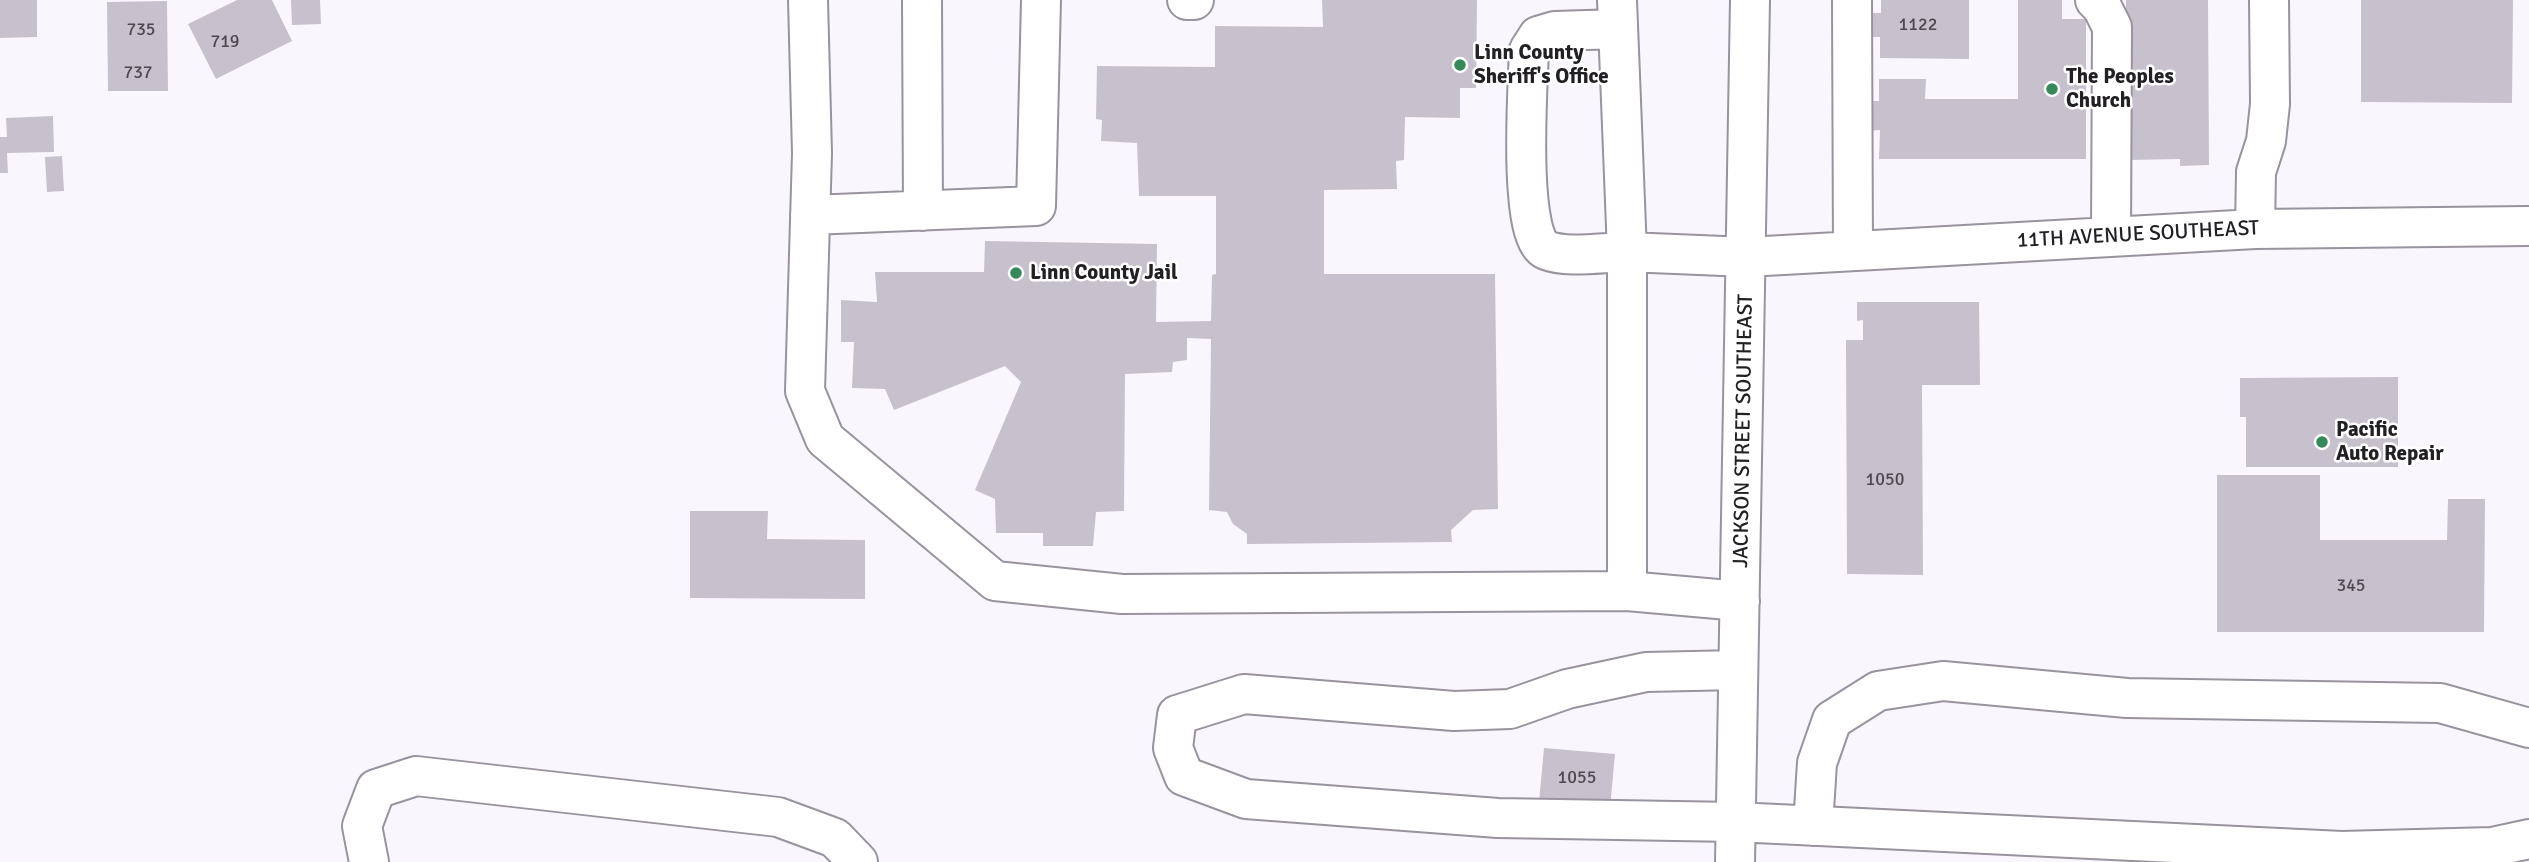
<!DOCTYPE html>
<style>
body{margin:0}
canvas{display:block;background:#faf6fe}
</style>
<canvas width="2529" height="862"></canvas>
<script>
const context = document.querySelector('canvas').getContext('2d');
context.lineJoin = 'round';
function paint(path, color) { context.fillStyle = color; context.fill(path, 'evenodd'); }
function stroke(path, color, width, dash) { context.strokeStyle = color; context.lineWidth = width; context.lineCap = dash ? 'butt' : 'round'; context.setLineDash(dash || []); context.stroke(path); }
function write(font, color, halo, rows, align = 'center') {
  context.font = font + ' Signika,sans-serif'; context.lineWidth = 5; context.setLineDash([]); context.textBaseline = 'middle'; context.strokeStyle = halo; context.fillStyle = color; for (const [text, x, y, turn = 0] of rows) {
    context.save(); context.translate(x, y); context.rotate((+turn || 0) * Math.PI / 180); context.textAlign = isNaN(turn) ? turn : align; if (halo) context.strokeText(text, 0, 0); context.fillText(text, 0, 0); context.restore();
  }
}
const building = new Path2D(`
 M 0,0 L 37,0 L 37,37 L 0,38 Z
 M 237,0 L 272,0 L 292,41 L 216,79 L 188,24 Z
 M 291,0 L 320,0 L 321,24 L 292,25 Z
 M 1322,0 L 1477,0 L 1476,88 L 1460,88 L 1460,118 L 1405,117 L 1404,160 L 1396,161 L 1397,189 L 1324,190 L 1324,274 L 1495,274 L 1498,509 L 1473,510 L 1451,530 L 1452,542 L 1247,544 L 1247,534 L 1233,524 L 1227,512 L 1209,510 L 1211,339 L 1187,338 L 1187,360 L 1173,362 L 1172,372 L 1125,374 L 1124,511 L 1096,512 L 1093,546 L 1043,546 L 1043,533 L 996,533 L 995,499 L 975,490 L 1021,382 L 1005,366 L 894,410 L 885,389 L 852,388 L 854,342 L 841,342 L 841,300 L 877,302 L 875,272 L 984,272 L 985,241 L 1157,244 L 1156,322 L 1211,321 L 1212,275 L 1216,274 L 1216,196 L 1139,196 L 1137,143 L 1101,141 L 1102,120 L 1096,119 L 1097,66 L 1215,67 L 1215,26 L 1323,27 Z
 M 1881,0 L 1969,0 L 1969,59 L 1880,58 L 1880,37 L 1868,37 L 1868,13 L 1881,13 Z
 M 2018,0 L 2062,0 L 2062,19 L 2086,19 L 2086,159 L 1879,159 L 1880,130 L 1866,131 L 1867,101 L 1879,101 L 1879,79 L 1926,79 L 1925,99 L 2018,99 Z
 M 2126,0 L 2208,0 L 2209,165 L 2180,166 L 2180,159 L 2128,160 Z
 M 2361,0 L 2513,0 L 2512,103 L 2361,102 Z
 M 167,1 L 168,91 L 108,91 L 107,2 Z
 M 53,116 L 54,152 L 7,153 L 8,173 L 0,173 L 0,137 L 7,137 L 6,118 Z
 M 62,156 L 64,191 L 47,192 L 45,157 Z
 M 1857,302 L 1979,302 L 1980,385 L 1922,385 L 1923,575 L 1847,574 L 1846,340 L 1863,340 L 1863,320 L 1857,321 Z
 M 2398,377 L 2398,467 L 2246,467 L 2246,417 L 2240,417 L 2240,378 Z
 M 2217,475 L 2320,475 L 2320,540 L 2447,540 L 2448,499 L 2485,499 L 2484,632 L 2217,632 Z
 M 690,511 L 768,511 L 767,539 L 865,540 L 865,599 L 690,598 Z
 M 1544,748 L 1615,754 L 1610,808 L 1539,802 Z`);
const minor = new Path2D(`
 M 808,0 L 812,153 L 805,391 L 825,439 L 995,581 L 1122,594 L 1627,591
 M 922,0 L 923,211
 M 1187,0 L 1194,0
 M 1617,0 L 1627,252 L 1747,257 L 2255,229 L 2529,226
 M 1852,0 L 1853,251
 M 2095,0 L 2102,7 L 2112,27 L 2111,236
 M 1618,29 L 1555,31 L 1538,36 L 1529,50 C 1528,82 1517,238 1546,250 C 1568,259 1603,252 1627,252 L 1627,591 L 1740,601
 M 810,215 L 1036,206 L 1041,0
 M 2255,229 L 2256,172 L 2266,141 L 2270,104 L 2269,0
 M 1738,670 L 1646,672 L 1567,689 L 1510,709 L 1454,711 L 1244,694 L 1177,715 L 1173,748 L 1184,776 L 1246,799 L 1498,818 L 1735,822 L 2342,851 L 2492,847 L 2529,839
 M 1813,826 L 1817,763 L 1832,720 L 1878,691 L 1943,681 L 2127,698 L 2440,703 L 2529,728
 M 369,862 L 362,826 L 376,789 L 416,776 L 778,817 L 835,838 L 858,862
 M 1735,862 L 1750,0`);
const markers = [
 [1460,65,7,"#34885a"],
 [2052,89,7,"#34885a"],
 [1016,273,7,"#34885a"],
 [2322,442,7,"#34885a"]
];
const numberNames = [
 ["1122",1918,25],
 ["735",141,30],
 ["719",225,42],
 ["737",138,73],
 ["1050",1885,480],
 ["345",2351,586],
 ["1055",1577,778]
];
const poiNames = [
 ["Linn County",1474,53],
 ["Sheriff's Office",1474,77],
 ["The Peoples",2066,77],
 ["Church",2066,101],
 ["Linn County Jail",1030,273],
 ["Pacific",2336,430],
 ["Auto Repair",2336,454]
];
const streetNames = [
 ["11TH AVENUE SOUTHEAST",2138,235,-3],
 ["JACKSON STREET SOUTHEAST",1744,431,-89]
];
paint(building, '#c7c1cd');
stroke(minor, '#98939e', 42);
stroke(minor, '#fff', 38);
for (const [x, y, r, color] of markers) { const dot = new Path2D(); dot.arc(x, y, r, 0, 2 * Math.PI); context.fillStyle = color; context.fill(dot); stroke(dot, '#fff', 2.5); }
write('18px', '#4b484f', null, numberNames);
write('bold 21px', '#222025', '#fff', poiNames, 'left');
write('21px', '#222025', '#fff', streetNames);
</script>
